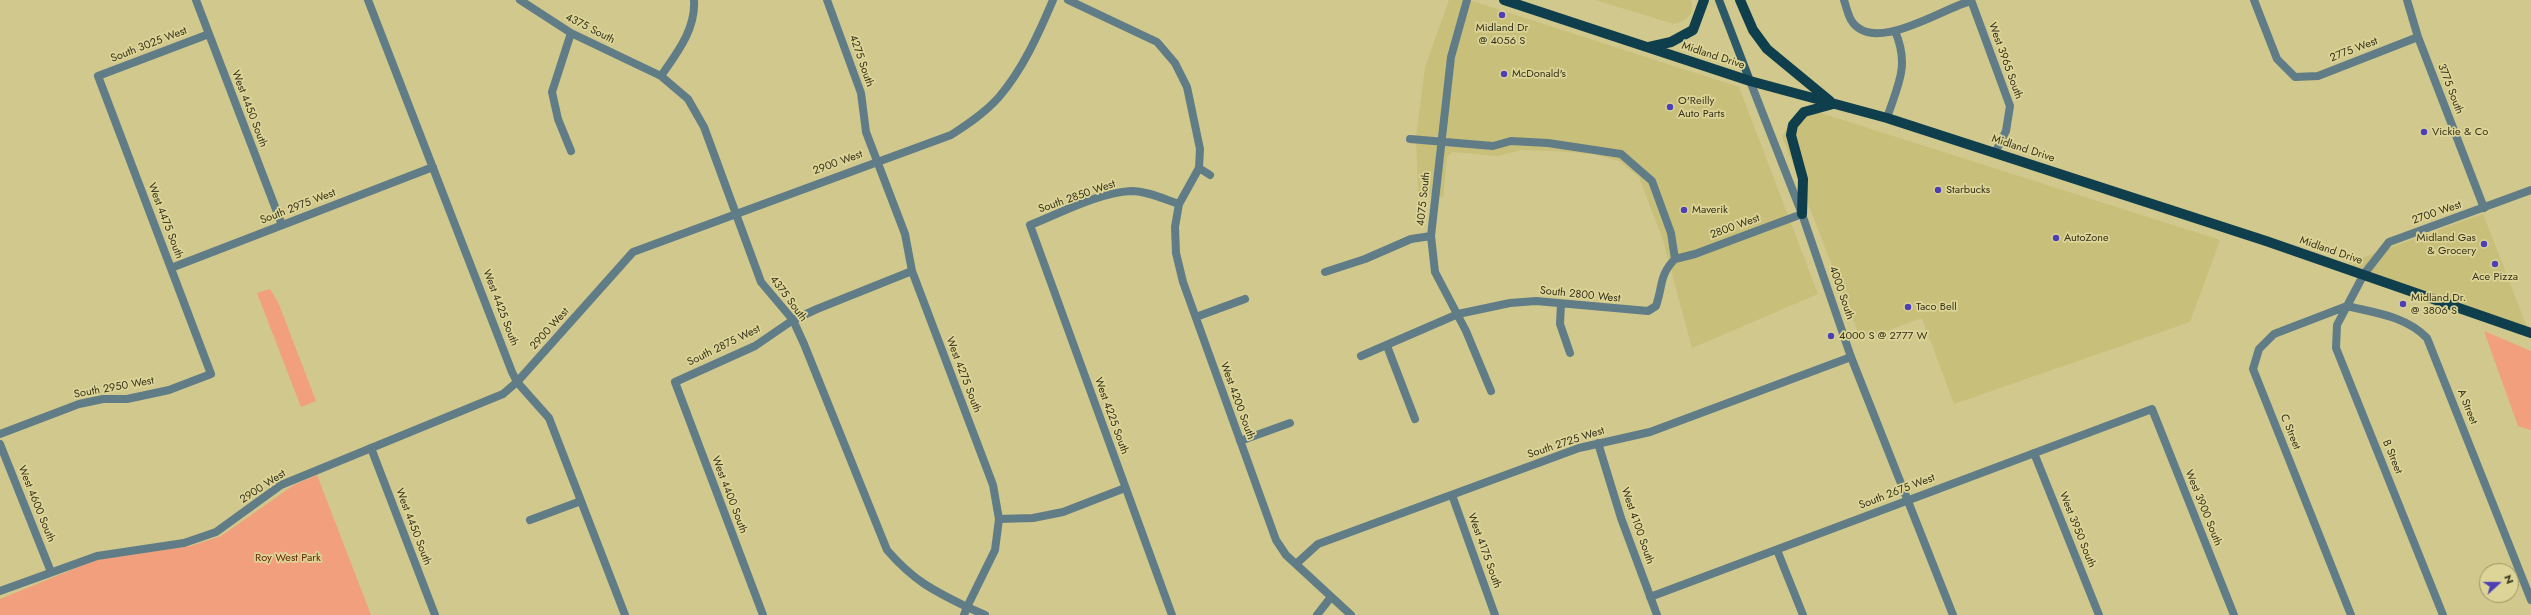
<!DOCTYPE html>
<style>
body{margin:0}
#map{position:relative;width:2531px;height:615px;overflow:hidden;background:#d0c88c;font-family:Jost,sans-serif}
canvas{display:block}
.north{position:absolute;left:2479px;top:563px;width:40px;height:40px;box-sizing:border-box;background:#ddd598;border:1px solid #9a9466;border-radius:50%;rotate:69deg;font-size:11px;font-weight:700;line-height:16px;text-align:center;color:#36321a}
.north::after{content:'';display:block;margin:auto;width:14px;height:18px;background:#4d40b7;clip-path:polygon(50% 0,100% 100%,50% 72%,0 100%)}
</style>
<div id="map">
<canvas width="2531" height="615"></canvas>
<div class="north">N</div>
</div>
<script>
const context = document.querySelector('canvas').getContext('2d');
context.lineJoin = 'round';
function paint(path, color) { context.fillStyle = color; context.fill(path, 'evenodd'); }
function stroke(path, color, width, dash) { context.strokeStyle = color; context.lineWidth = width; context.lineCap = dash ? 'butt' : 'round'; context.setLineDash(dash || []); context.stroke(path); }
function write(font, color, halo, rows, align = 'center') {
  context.font = font + ' Jost,sans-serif'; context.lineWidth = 3.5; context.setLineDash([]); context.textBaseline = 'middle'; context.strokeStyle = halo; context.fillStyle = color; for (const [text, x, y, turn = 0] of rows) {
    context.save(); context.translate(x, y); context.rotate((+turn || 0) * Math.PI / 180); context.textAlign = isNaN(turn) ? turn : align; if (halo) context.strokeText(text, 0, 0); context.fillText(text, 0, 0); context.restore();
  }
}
const built = new Path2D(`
 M 1449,0 L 1469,0 L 1739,87 L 1818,294 L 1692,348 L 1663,240 L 1639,177 L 1619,161 L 1593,154 L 1554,151 L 1522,150 L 1497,156 L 1452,152 L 1447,157 L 1443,198 L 1418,192 L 1416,137 L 1425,67 Z
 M 1595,0 L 1691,0 L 1692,4 L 1691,14 L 1683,21 L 1674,24 Z
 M 1802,107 L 2220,240 L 2190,322 L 1954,404 L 1922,318 L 1861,340 L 1782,136 Z
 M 2483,214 L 2529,332 L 2348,263 Z`);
const green = new Path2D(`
 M 270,289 L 278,302 L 316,401 L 301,407 L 257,293 Z
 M 2484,331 L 2531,351 L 2531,430 L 2518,426 Z
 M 317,475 L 371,615 L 0,615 L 0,599 L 96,560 L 191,546 L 221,536 L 294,485 Z`);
const minor = new Path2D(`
 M 196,0 L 282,225
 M 368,0 L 512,372 L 517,382 L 549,418 L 625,615
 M 520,0 L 571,33 L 661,76 L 688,99 L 704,127 L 761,282 L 793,320 L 804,344 L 887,550 C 913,580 932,590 967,607 L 964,615
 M 827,0 L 861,93 L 866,132 L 905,234 L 912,271 L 993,485 L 999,519 L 995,550 L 967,607 L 985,615
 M 1068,0 L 1157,42 L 1175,63 L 1187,87 L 1200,149 L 1199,168 L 1179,204 L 1175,227 L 1176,253 L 1183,282 L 1276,540 L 1286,555 L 1351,615
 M 1467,0 L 1451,57 L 1431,236 L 1435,272 L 1466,331 L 1491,391
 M 1844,0 C 1846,6 1848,15 1851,20 C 1873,56 1942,8 1971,1
 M 1971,0 L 2010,106 L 2006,131 L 1995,153
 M 2254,0 L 2277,59 L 2295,77 L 2318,76 L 2418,37
 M 2407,0 L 2418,37 L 2484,208
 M 661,76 C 677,53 696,29 694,0
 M 1887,118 C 1898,84 1910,66 1895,31
 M 1410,139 L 1493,146 L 1511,141 L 1548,143 L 1621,154 L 1652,181 L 1671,233 L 1675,259
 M 571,151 L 558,119 L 552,92 L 571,33
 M 1199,168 L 1210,175
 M 1675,259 L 1695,254 L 1802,214
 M 171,268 L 433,167
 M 1325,272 L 1365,259 L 1411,239 L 1431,236
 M 2364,274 L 2347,306 C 2375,313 2406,316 2427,338 L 2531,600
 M 1561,304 L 1560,324 L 1570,353
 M 2347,306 L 2274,334 L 2259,349 L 2253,369 L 2351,615
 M 2347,306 L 2337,325 L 2336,348 L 2443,615
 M 1196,317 L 1245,299
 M 1387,346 L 1415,419
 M 1361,356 L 1458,314 L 1510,303 L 1536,301 L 1648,311 L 1656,306 C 1663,286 1659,275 1675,259
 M 0,434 L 79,404 L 103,399 L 127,399 L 169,390 L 211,374 L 98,76 L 209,34
 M 1240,441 L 1290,423
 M 1598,443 L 1621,518 L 1657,615
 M 0,444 L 51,572
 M 371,448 L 435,615
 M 2034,453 L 2099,615
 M 1452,495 L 1495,615
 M 999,519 L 1033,518 L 1063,512 L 1125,488
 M 530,520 L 581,501
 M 1777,550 L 1803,615
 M 1296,564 L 1318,544 L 1579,448 L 1650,432 L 1851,357
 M 1650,597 L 2152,409 L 2234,615
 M 763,615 L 675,382 L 755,346 L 793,320 L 817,309 L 912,271
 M 1172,615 L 1030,225 C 1061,213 1097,193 1131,191 C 1147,191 1164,199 1179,204
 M 1317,615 L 1331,597`);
const tertiary = new Path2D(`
 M 1750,81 L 1802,214 L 1851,357 L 1953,615
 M 2364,274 L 2389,242 L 2531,190
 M 0,591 L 97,556 L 184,543 L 216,532 L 281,485 L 503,394 L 517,382 L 633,252 L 951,135 C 968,124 986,112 999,97 C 1023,69 1039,33 1053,0`);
const secondary = new Path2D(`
 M 1719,0 L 1750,81`);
const primary = new Path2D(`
 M 1504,0 L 1750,81 L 1887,118 L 1995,153 L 2266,241 L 2531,333
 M 1740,0 L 1753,30 L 1767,49 L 1830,101
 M 1649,47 L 1671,42 L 1693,30 L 1704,0
 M 1802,214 L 1803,179 L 1791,135 L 1793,125 L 1804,112 L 1833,104`);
const markers = [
 [1502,15,4,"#4d40b7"],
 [1504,74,4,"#4d40b7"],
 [1670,107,4,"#4d40b7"],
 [2424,132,4,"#4d40b7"],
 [1938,190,4,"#4d40b7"],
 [1684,210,4,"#4d40b7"],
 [2056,238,4,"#4d40b7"],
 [2484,244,4,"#4d40b7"],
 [2495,264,4,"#4d40b7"],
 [2403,304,4,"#4d40b7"],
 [1908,307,4,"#4d40b7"],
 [1831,336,4,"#4d40b7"]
];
const poiNames = [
 ["Midland Dr",1502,28,"center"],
 ["@ 4056 S",1502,41,"center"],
 ["McDonald's",1512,74],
 ["O'Reilly",1678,101],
 ["Auto Parts",1678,114],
 ["Vickie & Co",2432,132],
 ["Starbucks",1946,190],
 ["Maverik",1692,210],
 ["AutoZone",2064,238],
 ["Midland Gas",2476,238,"right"],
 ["& Grocery",2476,251,"right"],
 ["Ace Pizza",2495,277,"center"],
 ["Midland Dr.",2411,298],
 ["@ 3806 S",2411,311],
 ["Taco Bell",1916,307],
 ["4000 S @ 2777 W",1839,336]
];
const streetNames = [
 ["4375 South",590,29,27],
 ["South 3025 West",149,45,-21],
 ["2775 West",2354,50,-21],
 ["Midland Drive",1713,56,18],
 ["4275 South",861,61,71],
 ["West 3965 South",2005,61,70],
 ["3775 South",2450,89,69],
 ["West 4450 South",249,109,69],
 ["Midland Drive",2023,149,18],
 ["2900 West",838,163,-20],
 ["South 2850 West",1077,197,-19],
 ["4075 South",1424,199,-84],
 ["South 2975 West",298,207,-21],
 ["2700 West",2437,213,-19],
 ["West 4475 South",165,221,69],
 ["2800 West",1735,227,-20],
 ["Midland Drive",2331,251,19],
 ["4000 South",1841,293,71],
 ["South 2800 West",1580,295,6],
 ["4375 South",788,299,53],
 ["West 4425 South",500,308,69],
 ["2900 West",550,329,-48],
 ["South 2875 West",724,346,-26],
 ["West 4275 South",963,375,69],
 ["South 2950 West",114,388,-10],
 ["West 4200 South",1237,401,70],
 ["A Street",2467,407,68],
 ["West 4225 South",1111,416,70],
 ["C Street",2290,432,68],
 ["South 2725 West",1566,443,-18],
 ["B Street",2392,457,68],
 ["2900 West",263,487,-33],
 ["South 2675 West",1897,492,-21],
 ["West 4400 South",729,495,69],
 ["West 4600 South",36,504,68],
 ["West 3900 South",2203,508,68],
 ["West 4100 South",1637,526,71],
 ["West 4450 South",413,527,69],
 ["West 3950 South",2077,530,68],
 ["West 4175 South",1484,551,70]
];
const parkNames = [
 ["Roy West Park",288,558]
];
paint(built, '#c8bf7a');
paint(green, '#f29f7e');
stroke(minor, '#607c86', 8);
stroke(tertiary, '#607c86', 8);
stroke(secondary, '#2c5967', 8);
stroke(primary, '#0f3e4c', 10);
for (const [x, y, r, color] of markers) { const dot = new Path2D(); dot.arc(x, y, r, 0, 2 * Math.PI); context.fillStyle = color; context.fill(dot); stroke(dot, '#ddd598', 1.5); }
write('11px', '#36321a', '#ddd598', poiNames, 'left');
write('11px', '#36321a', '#ddd598', streetNames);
write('11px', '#672505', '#ddd598', parkNames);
</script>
